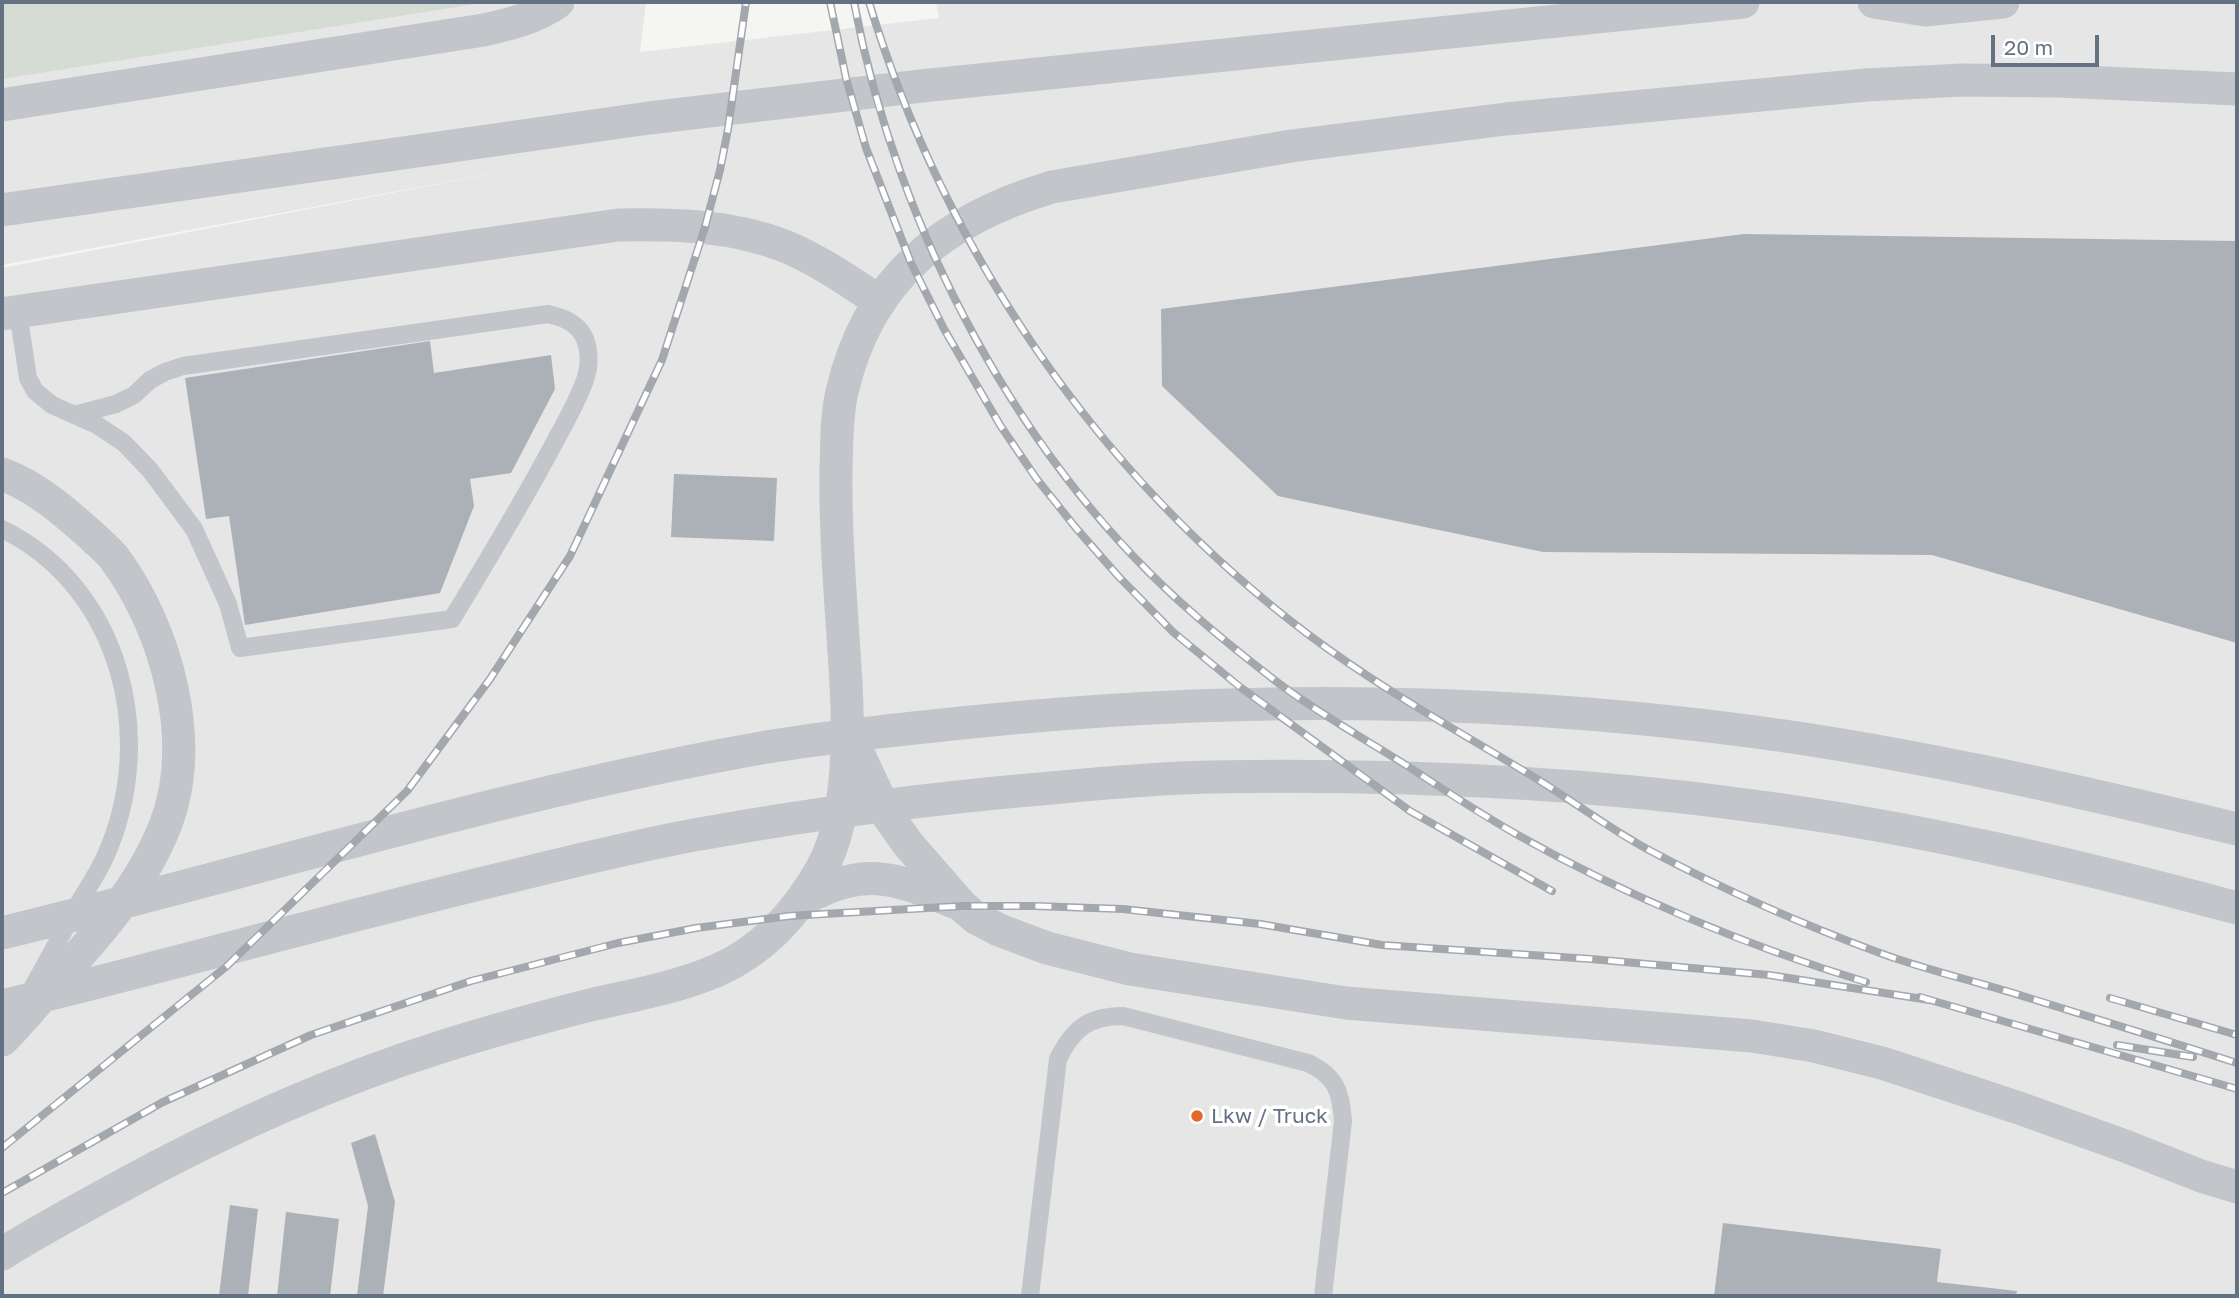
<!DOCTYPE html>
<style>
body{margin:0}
#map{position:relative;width:2239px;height:1298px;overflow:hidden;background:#f5f5f1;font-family:"Golos Text",sans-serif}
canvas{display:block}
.frame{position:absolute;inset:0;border:4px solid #647182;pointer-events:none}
.scale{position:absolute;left:1991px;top:35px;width:108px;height:32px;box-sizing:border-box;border:4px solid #647182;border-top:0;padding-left:9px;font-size:21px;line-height:24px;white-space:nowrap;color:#647182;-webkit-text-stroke:5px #fff;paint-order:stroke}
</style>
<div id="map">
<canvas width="2239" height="1298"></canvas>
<div class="frame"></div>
<div class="scale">20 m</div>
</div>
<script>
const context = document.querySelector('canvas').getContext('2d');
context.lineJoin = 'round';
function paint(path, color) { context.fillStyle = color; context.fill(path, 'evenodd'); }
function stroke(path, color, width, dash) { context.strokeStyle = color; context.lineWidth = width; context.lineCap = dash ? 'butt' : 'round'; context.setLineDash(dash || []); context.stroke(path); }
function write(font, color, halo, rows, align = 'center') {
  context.font = font + ' "Golos Text",sans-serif'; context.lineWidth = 7; context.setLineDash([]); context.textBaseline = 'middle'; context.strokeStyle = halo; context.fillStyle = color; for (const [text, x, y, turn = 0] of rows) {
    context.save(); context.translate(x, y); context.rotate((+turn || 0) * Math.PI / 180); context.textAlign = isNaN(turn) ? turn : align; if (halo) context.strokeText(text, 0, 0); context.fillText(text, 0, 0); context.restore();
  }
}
const built = new Path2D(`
 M 2,2 L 646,2 L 640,52 L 939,18 L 936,2 L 2237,2 L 2237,1296 L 2,1296 L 2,268 L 548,163 L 2,265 Z`);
const green = new Path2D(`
 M 2,2 L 488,2 L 2,79 Z`);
const building = new Path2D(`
 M 1744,234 L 2237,241 L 2237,643 L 1932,555 L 1543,552 L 1278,496 L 1162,386 L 1161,309 Z
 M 430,341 L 434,373 L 551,355 L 555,389 L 511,473 L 470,479 L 474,506 L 440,593 L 245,625 L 229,516 L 206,519 L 185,378 Z
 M 674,474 L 777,478 L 774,541 L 671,537 Z
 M 375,1134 L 395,1202 L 383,1296 L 357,1296 L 368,1206 L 351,1143 Z
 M 230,1205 L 258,1209 L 248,1296 L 219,1296 Z
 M 286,1212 L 339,1219 L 330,1296 L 277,1296 Z
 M 1723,1223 L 1941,1249 L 1937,1282 L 2017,1291 L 2016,1296 L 1714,1296 Z`);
const lane = new Path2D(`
 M 18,312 L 28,378 L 35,391 L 52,405 L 97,425 L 124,443 L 150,470 L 194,529 L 228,604 L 240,648 L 452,619 C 486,563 520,507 551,449 C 563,426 578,402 586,377 C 589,367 589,354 587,345 C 582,325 566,318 548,314 L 183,366 L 165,372 L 150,380 L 134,395 L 116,404 L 74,415
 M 2,529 C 121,587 158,737 106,855 C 99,871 89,886 80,901 C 63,932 46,963 29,994
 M 1030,1296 L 1058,1059 C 1073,1029 1088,1016 1123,1016 L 1308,1063 C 1336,1076 1341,1092 1343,1121 L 1323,1296`);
const street = new Path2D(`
 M 1874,2 L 1925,10 L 2003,2
 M 2,105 L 484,30 C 510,24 536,18 558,2
 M 2,210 L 649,118 L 921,86 L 1743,2
 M 2,314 L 618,225 C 676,224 732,225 787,247 C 820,261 850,282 880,302
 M 2,474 C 37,487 65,512 93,537 C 100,544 109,551 115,559 C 167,630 198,742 165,826 C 141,887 96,937 52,985 C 35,1003 20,1023 2,1040
 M 852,733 L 858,753 L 886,813 L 908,844 L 962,906 L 976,918 L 999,930 L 1047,948 L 1130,969 L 1346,1003 L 1752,1036 L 1814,1046 L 1882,1063 L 2019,1108 L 2125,1146 L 2201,1176 L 2237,1187
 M 804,899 C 867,866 892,877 954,902
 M 2,933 C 257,871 508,792 767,747 C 834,736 903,729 971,722 C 1232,695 1496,697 1756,732 C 1919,754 2078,791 2237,829
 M 2,1006 C 168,966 333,919 500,879 C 566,863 633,846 700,834 C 816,813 933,798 1051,788 C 1104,783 1157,778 1210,777 C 1389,774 1568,781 1746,805 C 1912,826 2076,865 2237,908
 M 2,1254 C 38,1231 76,1211 114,1190 C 219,1132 329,1082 444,1046 C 494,1030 543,1017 594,1004 C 635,995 679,987 718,970 C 763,950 797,912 821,870 C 849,821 849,739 846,684 C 842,613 835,541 836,469 C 837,444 836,417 842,392 C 868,278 944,219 1052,187 L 1291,146 L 1506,119 L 1866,85 L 1962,80 L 2059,81 L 2237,89`);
const rail = new Path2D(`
 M 830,2 L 846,78 L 866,148 L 911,263 L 944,329 L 1000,425 L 1036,478 L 1076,528 L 1119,577 L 1173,632 L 1240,687 L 1410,811 L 1552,891
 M 854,2 C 896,229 1021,465 1196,616 C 1222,639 1250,661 1277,682 C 1318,713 1365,739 1409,767 C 1444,790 1479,813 1516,834 C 1624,895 1747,946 1866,982
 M 869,2 C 945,252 1099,477 1309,635 C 1377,686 1451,727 1524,771 C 1566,796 1605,826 1647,849 C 1722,889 1801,924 1880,953 C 1929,971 1979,982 2029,998 C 2098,1019 2168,1041 2237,1063
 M 1920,997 L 2237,1089
 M 2110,998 L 2237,1035
 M 2117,1045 L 2193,1057
 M 2,1148 L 227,966 L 407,791 L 490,679 L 570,556 L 662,360 L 705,227 L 720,170 L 728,129 L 746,2
 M 2,1193 L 163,1102 L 311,1035 L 471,981 L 618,943 L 696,928 L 789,916 L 962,906 L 1034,906 L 1123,909 L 1260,924 L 1382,945 L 1591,959 L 1769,975 L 1929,1000`);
const markers = [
 [1197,1116,7,"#e16825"]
];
const poiNames = [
 ["Lkw / Truck",1211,1116]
];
paint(built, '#e5e6e5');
paint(green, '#d5dcd3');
paint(building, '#abb1b7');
stroke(lane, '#c2c5c9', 18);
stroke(street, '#c2c5c9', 33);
stroke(rail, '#a3a7ae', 8);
stroke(rail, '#fff', 5, [16]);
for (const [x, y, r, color] of markers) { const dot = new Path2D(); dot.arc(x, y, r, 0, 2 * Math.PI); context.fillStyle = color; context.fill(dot); stroke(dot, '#fff', 2.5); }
write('21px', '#647182', '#fff', poiNames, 'left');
</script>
